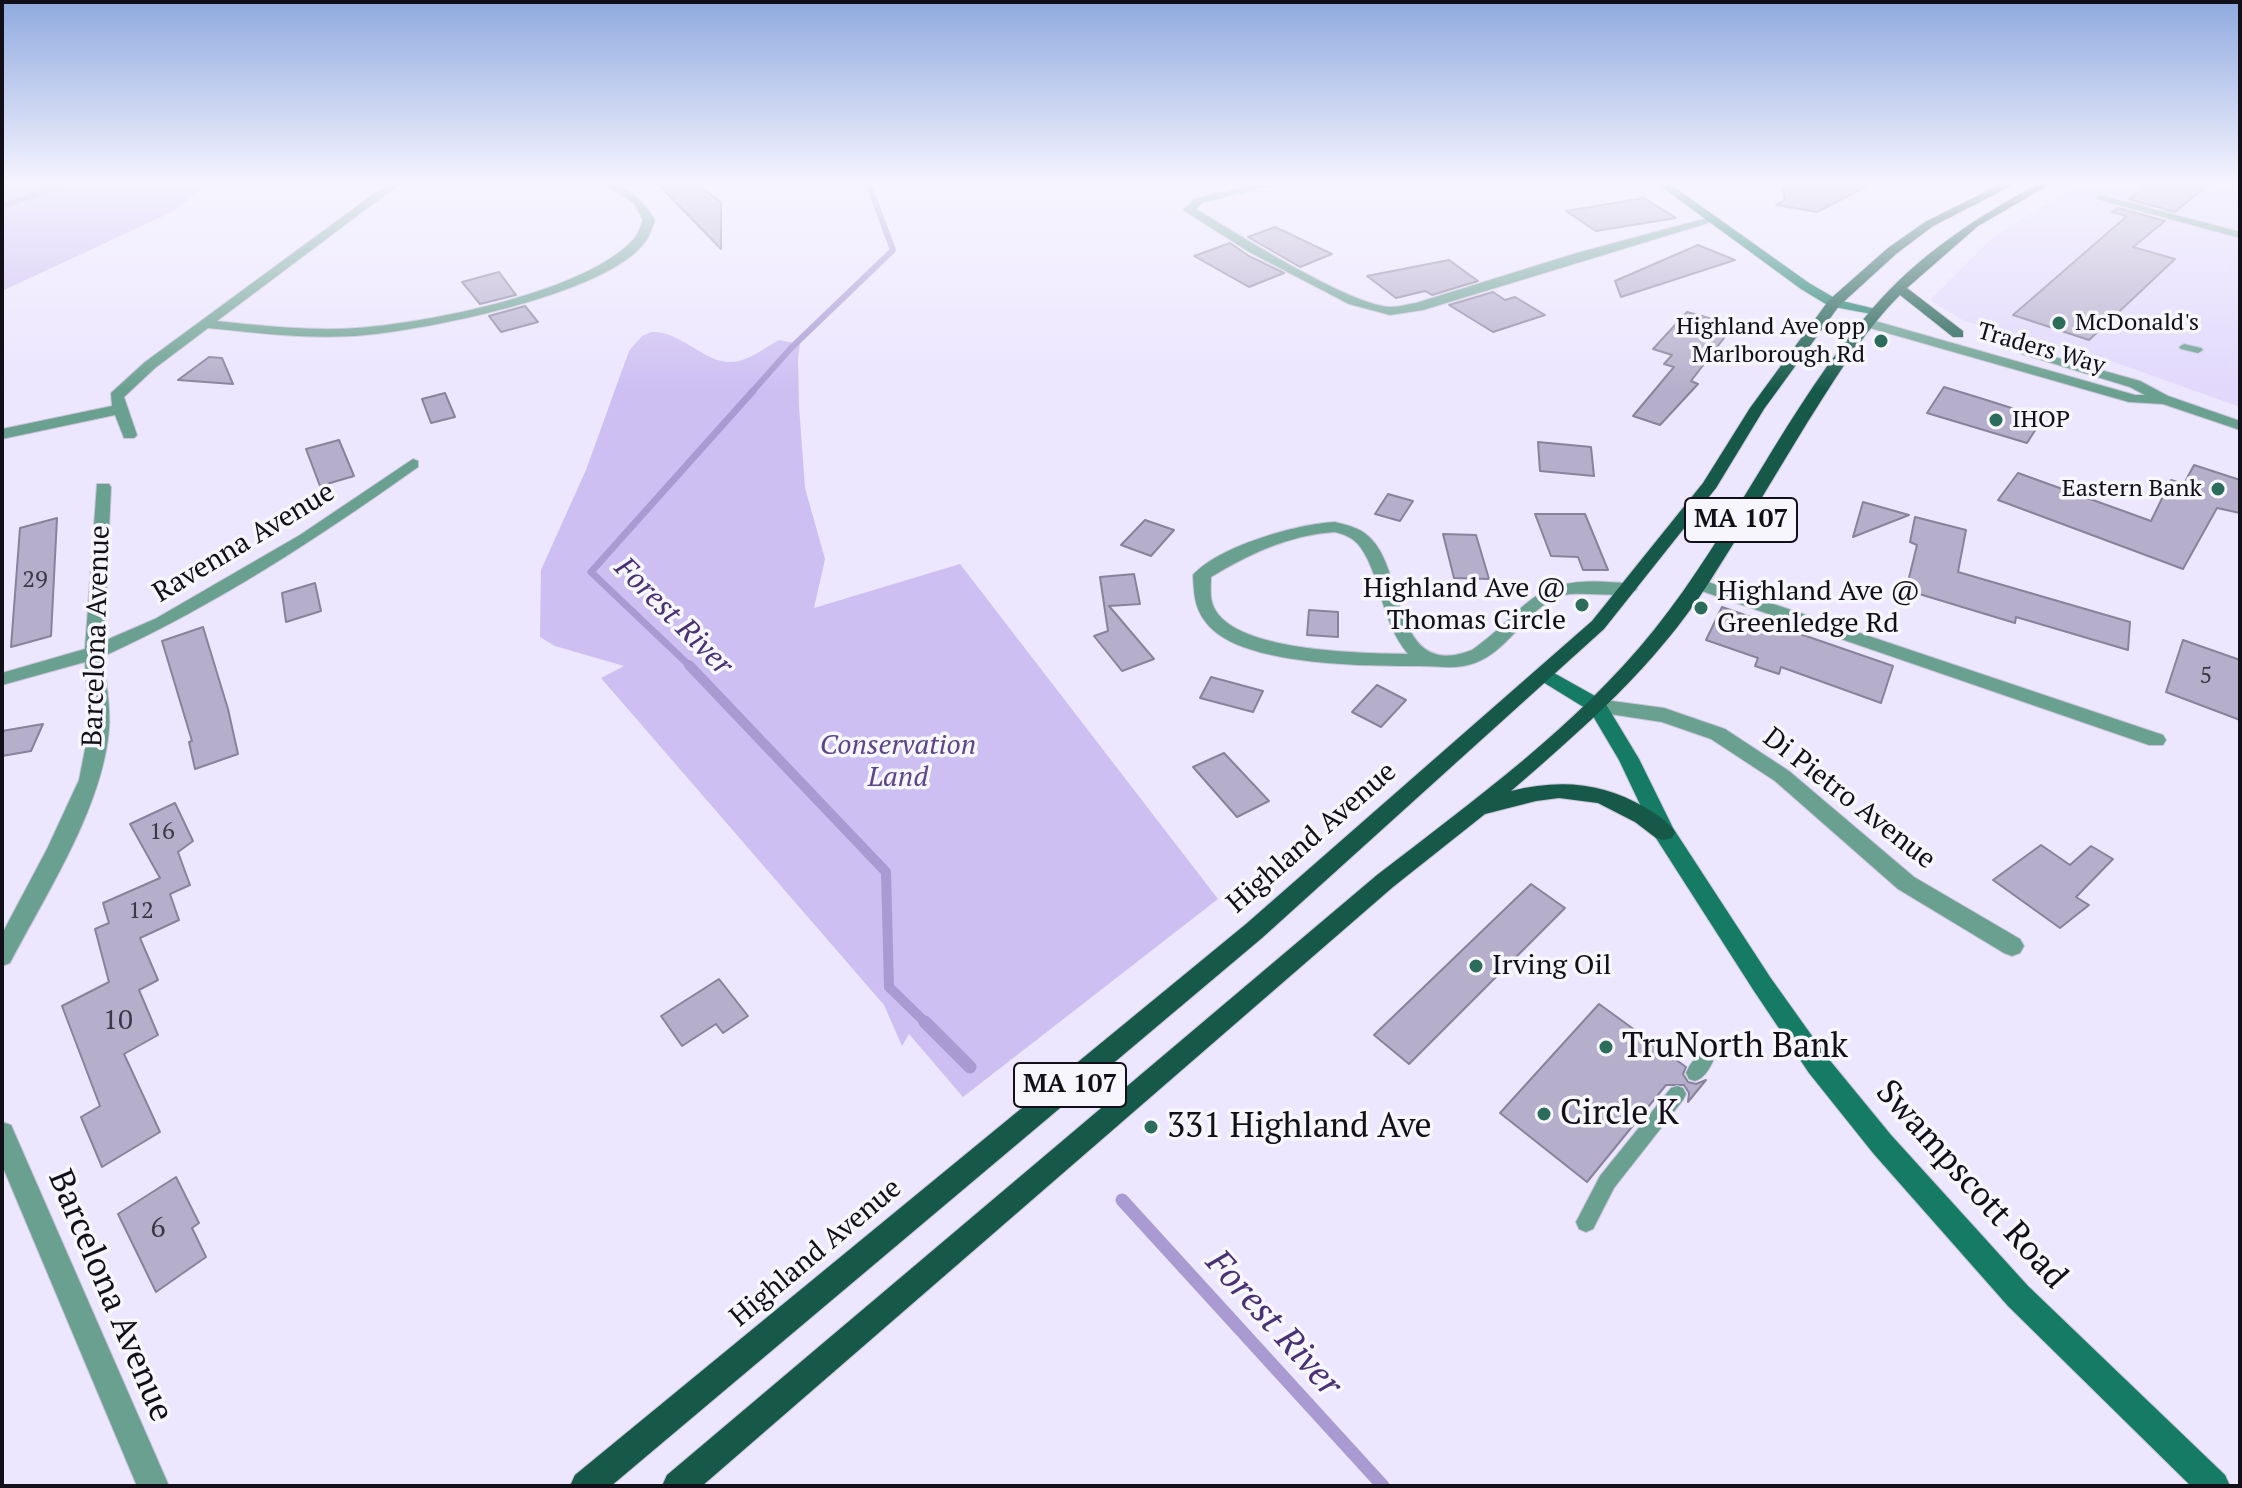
<!DOCTYPE html>
<style>
body{margin:0}
#map{position:relative;width:2242px;height:1488px;overflow:hidden;background:#ece6fe;font-family:"PT Serif",serif}
canvas{display:block}
.frame{position:absolute;inset:0;border:4px solid #120f19;pointer-events:none}
</style>
<div id="map">
<canvas width="2242" height="1488"></canvas>
<div class="frame"></div>
</div>
<script>
const context = document.querySelector('canvas').getContext('2d');
context.lineJoin = 'round';
function paint(path, color) { context.fillStyle = color; context.fill(path, 'evenodd'); }
function stroke(path, color, width, dash) { context.strokeStyle = color; context.lineWidth = width; context.lineCap = dash ? 'butt' : 'round'; context.setLineDash(dash || []); context.stroke(path); }
function write(font, color, halo, rows, align = 'center') {
  context.font = font + ' "PT Serif",serif'; context.lineWidth = 7; context.setLineDash([]); context.textBaseline = 'middle'; context.strokeStyle = halo; context.fillStyle = color; for (const [text, x, y, turn = 0] of rows) {
    context.save(); context.translate(x, y); context.rotate((+turn || 0) * Math.PI / 180); context.textAlign = isNaN(turn) ? turn : align; if (halo) context.strokeText(text, 0, 0); context.fillText(text, 0, 0); context.restore();
  }
}
const built = new Path2D(`
 M 2082,182 L 2240,182 L 2240,407 L 2114,362 L 1964,321 L 1930,300 L 1994,236 Z`);
const green = new Path2D(`
 M 2,182 L 207,182 L 176,210 L 2,291 Z
 M 651,332 C 683,330 708,369 739,361 C 754,357 766,347 779,340 L 800,344 L 798,358 L 799,406 L 805,488 L 825,559 L 814,608 L 960,564 L 1218,899 L 963,1097 L 909,1034 L 902,1046 L 884,1005 L 601,678 L 624,666 L 555,646 L 540,637 L 541,570 L 586,470 L 629,351 L 642,336 Z`);
const streamFar3 = new Path2D(`
 M 2,206 L 72,182
 M 751,393 L 791,348 L 893,250 L 870,188 L 860,182`);
const streamFar2 = new Path2D(`
 M 691,667 L 591,572 L 753,391`);
const streamFar1 = new Path2D(`
 M 689,665 L 886,872 L 889,987 L 927,1024`);
const stream = new Path2D(`
 M 925,1022 L 970,1067
 M 1122,1200 L 1383,1486`);
const building = new Path2D(`
 M 656,182 L 694,182 L 721,202 L 721,249 Z
 M 1780,182 L 1875,182 L 1817,212 L 1776,205 L 1785,199 Z
 M 2151,182 L 2212,182 L 2175,212 L 2129,199 Z
 M 1644,198 L 1676,218 L 1596,231 L 1566,211 Z
 M 2118,208 L 2165,221 L 2133,247 L 2175,259 L 2089,340 L 2013,315 L 2127,216 L 2112,212 Z
 M 1275,227 L 1332,254 L 1300,267 L 1248,237 Z
 M 1230,243 L 1249,256 L 1284,273 L 1249,287 L 1194,256 Z
 M 1698,245 L 1735,260 L 1621,297 L 1615,281 Z
 M 1449,260 L 1478,281 L 1432,295 L 1425,291 L 1396,298 L 1367,276 Z
 M 499,272 L 516,295 L 480,304 L 462,282 Z
 M 1493,292 L 1505,300 L 1515,297 L 1545,315 L 1493,332 L 1449,305 Z
 M 525,306 L 538,322 L 501,332 L 489,316 Z
 M 1687,312 L 1734,325 L 1691,381 L 1698,384 L 1660,425 L 1633,416 L 1674,367 L 1664,364 L 1672,355 L 1653,349 Z
 M 209,357 L 222,358 L 233,384 L 178,380 Z
 M 1944,387 L 1980,398 L 2043,418 L 2027,443 L 1927,413 Z
 M 445,393 L 455,417 L 431,423 L 422,399 Z
 M 339,440 L 354,476 L 320,486 L 306,449 Z
 M 1538,442 L 1591,447 L 1594,476 L 1540,471 Z
 M 2194,465 L 2240,480 L 2240,513 L 2217,508 L 2183,569 L 1998,500 L 2018,473 L 2151,521 L 2171,480 L 2184,484 Z
 M 1388,494 L 1413,501 L 1400,521 L 1375,514 Z
 M 1863,502 L 1909,515 L 1853,537 Z
 M 1535,514 L 1585,514 L 1608,570 L 1583,570 L 1578,557 L 1551,556 Z
 M 1915,517 L 1966,530 L 1958,572 L 2130,622 L 2128,650 L 2016,617 L 2015,623 L 1906,590 L 1917,545 L 1910,542 Z
 M 57,518 L 51,636 L 11,647 L 20,528 Z
 M 1145,520 L 1174,530 L 1151,556 L 1121,545 Z
 M 1443,534 L 1476,535 L 1489,579 L 1454,578 Z
 M 1134,574 L 1140,604 L 1109,606 L 1154,659 L 1122,671 L 1094,636 L 1108,631 L 1100,577 Z
 M 315,583 L 321,611 L 286,622 L 282,593 Z
 M 1722,607 L 1893,666 L 1881,703 L 1781,667 L 1779,674 L 1755,666 L 1758,658 L 1706,640 Z
 M 1309,610 L 1338,612 L 1338,637 L 1307,635 Z
 M 203,627 L 228,709 L 238,754 L 195,769 L 189,742 L 192,741 L 162,641 Z
 M 2183,640 L 2240,660 L 2240,720 L 2166,692 Z
 M 1211,677 L 1263,691 L 1253,712 L 1200,698 Z
 M 1377,685 L 1406,700 L 1381,727 L 1352,712 Z
 M 43,724 L 31,751 L 2,756 L 2,731 Z
 M 1224,753 L 1269,801 L 1237,817 L 1193,767 Z
 M 175,803 L 193,841 L 178,852 L 190,885 L 170,894 L 179,920 L 140,938 L 158,980 L 139,990 L 158,1035 L 124,1054 L 160,1132 L 102,1167 L 81,1117 L 100,1106 L 62,1006 L 109,982 L 95,929 L 109,923 L 103,903 L 160,878 L 130,824 Z
 M 2041,845 L 2070,865 L 2091,846 L 2113,859 L 2076,897 L 2089,905 L 2060,928 L 1993,880 Z
 M 1531,884 L 1565,908 L 1409,1064 L 1374,1035 Z
 M 719,979 L 748,1016 L 723,1033 L 716,1024 L 682,1046 L 661,1016 Z
 M 1599,1004 L 1686,1067 L 1683,1074 L 1688,1082 L 1696,1084 L 1706,1080 L 1688,1102 L 1689,1093 L 1684,1085 L 1666,1085 L 1587,1182 L 1500,1113 Z
 M 176,1177 L 199,1223 L 192,1228 L 206,1257 L 156,1292 L 118,1214 Z`);
const lane = new Path2D(`
 M 2100,195 L 2240,232 L 2240,238 L 2097,199 L 2096,197 Z
 M 2184,344 L 2201,348 L 2203,350 L 2198,353 L 2181,349 L 2179,347 Z
 M 1704,1053 L 1710,1055 L 1713,1061 C 1709,1070 1704,1078 1695,1081 L 1689,1079 L 1686,1073 C 1690,1064 1695,1056 1704,1053 Z
 M 1677,1086 L 1683,1088 L 1686,1094 L 1683,1100 L 1614,1188 L 1593,1229 L 1586,1232 L 1579,1229 L 1576,1222 L 1600,1176 L 1671,1088 Z`);
const street = new Path2D(`
 M 390,182 L 402,182 L 217,321 C 263,326 310,331 357,328 C 427,323 582,293 632,241 C 638,236 640,227 643,220 L 634,203 L 599,182 C 625,182 642,199 655,220 C 652,227 650,236 645,242 C 607,295 418,332 354,336 C 305,339 256,333 208,328 L 155,368 L 124,397 L 137,435 L 134,438 L 124,438 L 115,415 L 2,439 L 2,429 L 112,406 L 111,393 L 145,362 Z
 M 1266,182 L 1284,182 L 1202,203 L 1196,209 C 1236,233 1350,306 1391,307 C 1399,307 1408,304 1416,303 L 1577,253 L 1711,217 L 1721,219 L 1423,310 L 1390,315 L 1349,304 L 1251,253 L 1183,210 L 1194,199 Z
 M 1868,319 L 2135,395 L 2145,395 L 2130,387 L 2019,353 L 2026,349 L 2140,381 L 2168,396 L 2240,421 L 2240,430 L 2163,404 L 2129,402 L 1863,326 L 1861,323 Z
 M 413,459 L 418,461 L 418,467 C 318,538 216,605 104,656 C 105,680 111,706 109,730 C 102,809 46,894 10,963 L 2,966 L 2,934 L 47,849 L 79,780 L 89,729 L 85,662 L 2,685 L 2,673 L 85,649 L 97,484 L 109,484 L 111,487 L 104,641 L 155,619 L 300,535 Z
 M 1335,522 C 1350,526 1362,528 1373,541 C 1405,577 1395,681 1472,650 C 1527,612 1529,577 1607,582 C 1618,583 1629,581 1637,589 C 1626,601 1580,589 1560,596 C 1525,610 1510,650 1475,663 C 1456,670 1439,666 1420,666 C 1368,666 1253,666 1213,630 C 1195,613 1194,598 1193,575 C 1219,546 1297,524 1335,522 ZM 1335,532 C 1346,535 1354,538 1361,548 C 1382,579 1380,620 1408,654 C 1366,653 1225,653 1212,602 C 1210,595 1211,585 1211,577 C 1249,554 1289,535 1335,532 Z
 M 1699,579 L 2163,735 L 2166,740 L 2163,745 L 2149,745 L 1693,588 L 1690,584 Z
 M 1597,699 L 1664,708 L 1725,729 L 1789,771 L 1914,877 L 2020,939 L 2024,946 L 2020,953 L 2012,956 L 2004,953 L 1898,889 L 1775,781 L 1711,739 L 1662,722 L 1590,711 L 1587,706 Z
 M 2,1122 L 11,1125 L 169,1486 L 137,1486 L 2,1165 Z`);
const secondary = new Path2D(`
 M 1655,182 L 1667,182 L 1809,283 L 1838,300 L 1884,311 L 1877,315 L 1829,306 L 1801,289 Z
 M 1545,668 L 1604,701 L 1639,759 L 1673,828 L 1770,977 L 1827,1057 L 1891,1135 L 2028,1286 L 2225,1475 L 2230,1486 L 2191,1486 L 2008,1306 L 1873,1153 L 1809,1073 L 1754,991 L 1656,838 L 1619,760 L 1590,711 L 1538,679 L 1536,674 Z`);
const primary = new Path2D(`
 M 2005,182 L 2019,182 L 1933,226 L 1896,254 L 1839,306 L 1764,409 L 1716,488 L 1604,629 L 1262,938 L 611,1486 L 570,1486 L 575,1475 L 1246,924 L 1592,621 L 1703,483 L 1750,408 L 1829,300 L 1888,248 L 1925,222 Z
 M 2041,182 L 2054,182 L 1978,226 L 1907,288 L 1963,331 L 1963,337 L 1953,337 L 1900,295 C 1863,332 1835,379 1807,423 C 1774,477 1742,531 1708,584 C 1655,666 1584,728 1511,791 C 1560,779 1602,782 1646,808 C 1656,814 1669,822 1675,832 L 1672,838 L 1664,840 L 1656,838 L 1635,822 L 1598,803 L 1559,798 L 1536,801 L 1485,814 L 1393,887 L 702,1486 L 662,1486 L 667,1475 L 1377,875 C 1474,800 1577,726 1654,630 C 1735,529 1788,405 1872,309 C 1919,254 1979,216 2041,182 Z`);
const markers = [
 [2059,323,8,"#2b6c5a"],
 [1881,341,8,"#2b6c5a"],
 [1996,420,8,"#2b6c5a"],
 [2218,489,8,"#2b6c5a"],
 [1582,605,8,"#2b6c5a"],
 [1701,608,8,"#2b6c5a"],
 [1476,966,8,"#2b6c5a"],
 [1606,1047,8,"#2b6c5a"],
 [1544,1114,8,"#2b6c5a"],
 [1151,1127,8,"#2b6c5a"]
];
const farPoinames = [
 ["McDonald's",2075,323],
 ["Highland Ave opp",1865,327,"right"],
 ["Marlborough Rd",1865,355,"right"],
 ["IHOP",2012,420],
 ["Eastern Bank",2202,489,"right"]
];
const farStreetnames = [
 ["Traders Way",2041,349,16]
];
const numberNames = [
 ["29",35,580],
 ["5",2206,676],
 ["16",162,832],
 ["12",141,911]
];
const shields = [
 [1741,520,112],
 [1070,1085,112]
];
const shieldNames = [
 ["MA 107",1741,520],
 ["MA 107",1070,1085]
];
const streetNames = [
 ["Ravenna Avenue",244,543,-31],
 ["Barcelona Avenue",97,636,-88],
 ["Di Pietro Avenue",1849,799,38],
 ["Highland Avenue",1312,838,-41],
 ["Highland Avenue",816,1253,-40]
];
const poiNames = [
 ["Highland Ave @",1566,589,"right"],
 ["Thomas Circle",1566,621,"right"],
 ["Highland Ave @",1717,592],
 ["Greenledge Rd",1717,624],
 ["Irving Oil",1492,966]
];
const parkNames = [
 ["Conservation",898,746],
 ["Land",898,778]
];
const nearNumbernames = [
 ["10",118,1021],
 ["6",158,1229]
];
const waterNames = [
 ["Forest River",673,617,45]
];
const nearPoinames = [
 ["TruNorth Bank",1622,1047],
 ["Circle K",1560,1114],
 ["331 Highland Ave",1167,1127]
];
const nearStreetnames = [
 ["Swampscott Road",1971,1185,48],
 ["Barcelona Avenue",110,1296,67]
];
const nearWaternames = [
 ["Forest River",1273,1324,48]
];
paint(built, '#e1d8fc');
paint(green, '#cdbff2');
stroke(streamFar3, '#a99ad1', 6);
stroke(streamFar2, '#a99ad1', 7);
stroke(streamFar1, '#a99ad1', 10);
stroke(stream, '#a99ad1', 13);
paint(building, '#b6afcb');
stroke(building, '#89829c', 2);
stroke(lane, '#c9c4d9', 2);
stroke(street, '#c9c4d9', 2);
stroke(secondary, '#c9c4d9', 2);
stroke(primary, '#c9c4d9', 2);
paint(lane, '#6aa08f');
paint(street, '#6aa08f');
paint(secondary, '#157b64');
paint(primary, '#165949');
const sky = context.createLinearGradient(0, 0, 0, 390);
sky.addColorStop(0, '#8faadf');
sky.addColorStop(0.47, '#f6f4ff');
sky.addColorStop(1, '#f6f4ff00');
context.fillStyle = sky;
context.fillRect(0, 0, 2242, 390);
for (const [x, y, r, color] of markers) { const dot = new Path2D(); dot.arc(x, y, r, 0, 2 * Math.PI); context.fillStyle = color; context.fill(dot); stroke(dot, '#f7f6fc', 3); }
write('24px', '#120f19', '#f7f6fc', farPoinames, 'left');
write('24px', '#120f19', '#f7f6fc', farStreetnames);
write('24px', '#3b3746', null, numberNames);
for (const [x, y, w] of shields) { const box = new Path2D(); box.roundRect(x - w / 2, y - 22, w, 44, 6); context.fillStyle = '#f7f6fc'; context.fill(box); stroke(box, '#120f19', 2); }
write('bold 26px', '#120f19', null, shieldNames);
write('28px', '#120f19', '#f7f6fc', streetNames);
write('28px', '#120f19', '#f7f6fc', poiNames, 'left');
write('italic 28px', '#5c4589', '#f7f6fc', parkNames);
write('28px', '#3b3746', null, nearNumbernames);
write('italic 30px', '#483174', '#f7f6fc', waterNames);
write('34px', '#120f19', '#f7f6fc', nearPoinames, 'left');
write('34px', '#120f19', '#f7f6fc', nearStreetnames);
write('italic 36px', '#483174', '#f7f6fc', nearWaternames);
</script>
